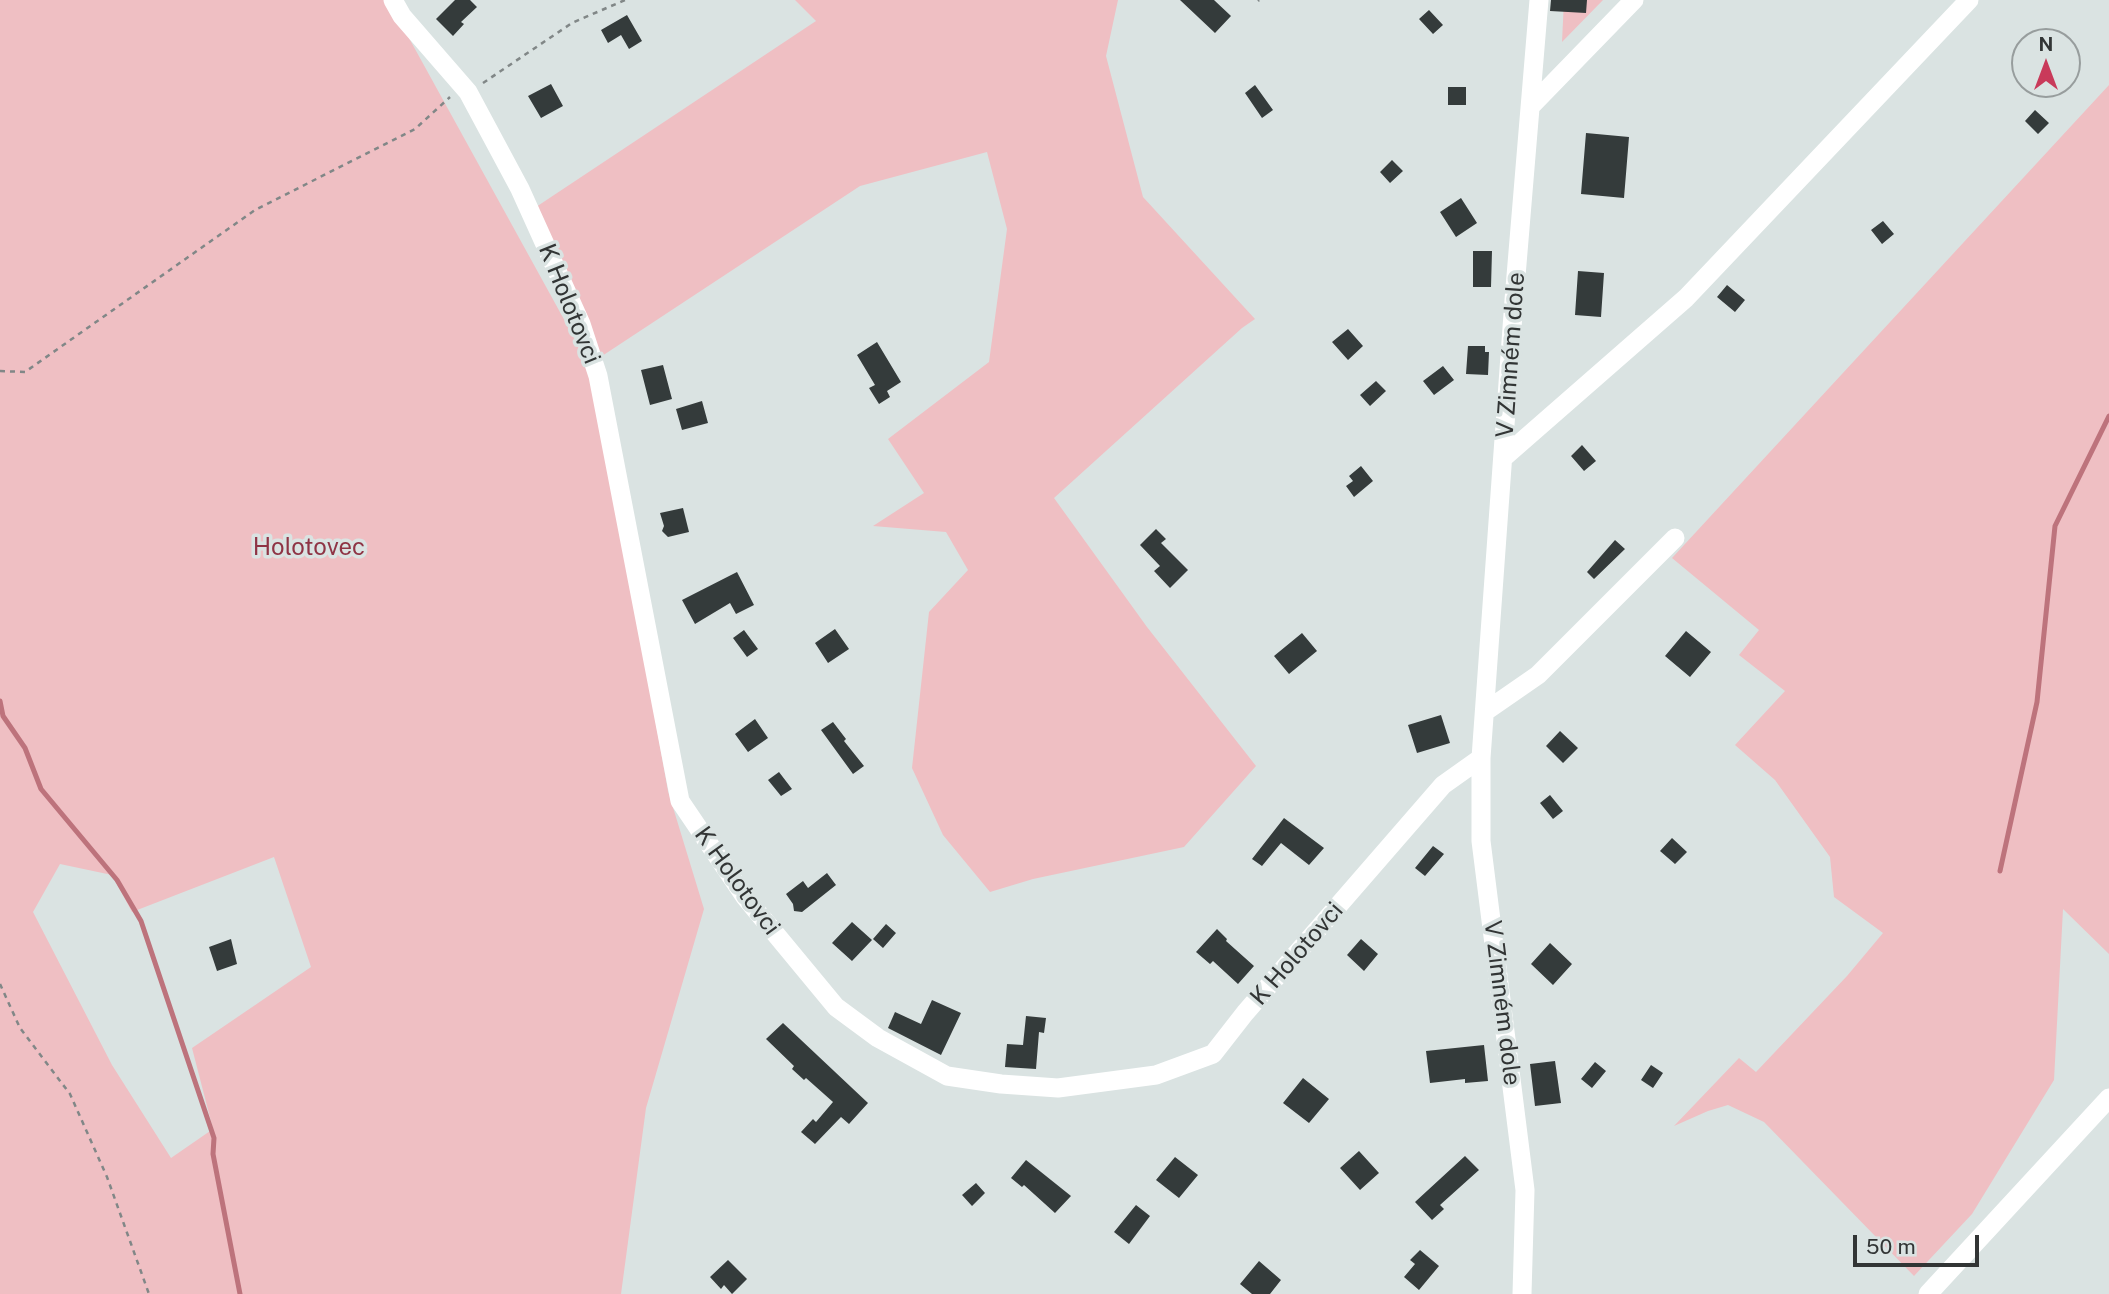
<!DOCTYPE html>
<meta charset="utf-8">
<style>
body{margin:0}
#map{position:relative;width:2109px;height:1294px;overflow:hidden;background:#dae3e2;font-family:"Public Sans",sans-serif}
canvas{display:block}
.north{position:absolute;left:2011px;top:28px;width:70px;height:70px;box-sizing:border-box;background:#dae3e2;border:2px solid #979d9d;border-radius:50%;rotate:0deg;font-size:19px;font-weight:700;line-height:28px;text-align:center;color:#323535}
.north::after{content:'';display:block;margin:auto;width:24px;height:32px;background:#c93a5a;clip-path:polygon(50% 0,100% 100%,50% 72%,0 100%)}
.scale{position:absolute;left:1853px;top:1235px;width:126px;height:32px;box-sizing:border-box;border:4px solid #323535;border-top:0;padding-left:9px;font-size:21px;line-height:24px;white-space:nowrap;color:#323535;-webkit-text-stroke:5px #dae3e2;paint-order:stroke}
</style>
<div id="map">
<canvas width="2109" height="1294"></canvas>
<div class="north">N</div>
<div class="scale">50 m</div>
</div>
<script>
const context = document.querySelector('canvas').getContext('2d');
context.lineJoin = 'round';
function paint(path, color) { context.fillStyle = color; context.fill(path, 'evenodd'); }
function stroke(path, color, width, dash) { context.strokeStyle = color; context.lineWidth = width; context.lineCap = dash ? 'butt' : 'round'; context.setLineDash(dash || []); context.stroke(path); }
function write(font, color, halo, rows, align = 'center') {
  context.font = font + ' "Public Sans",sans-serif'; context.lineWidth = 7; context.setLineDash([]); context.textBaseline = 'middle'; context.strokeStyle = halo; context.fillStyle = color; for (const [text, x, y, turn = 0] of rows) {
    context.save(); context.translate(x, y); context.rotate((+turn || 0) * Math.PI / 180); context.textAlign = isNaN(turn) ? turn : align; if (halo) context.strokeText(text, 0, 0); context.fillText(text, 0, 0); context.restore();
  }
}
const green = new Path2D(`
 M 0,0 L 388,0 L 593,372 L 668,791 L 704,909 L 646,1108 L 621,1294 L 0,1294 ZM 274,857 L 311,967 L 192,1048 L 213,1129 L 171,1158 L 112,1065 L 33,912 L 60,864 L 112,875 L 132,912 Z
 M 795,0 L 1118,0 L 1106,56 L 1143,197 L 1255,319 L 1242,328 L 1054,498 L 1147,627 L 1256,766 L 1184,847 L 1033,879 L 990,892 L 943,835 L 912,768 L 929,612 L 968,570 L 946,532 L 873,526 L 924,493 L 888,439 L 989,362 L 1007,229 L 987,152 L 860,186 L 602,356 L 533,209 L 816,21 Z
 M 1564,0 L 1603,0 L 1562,42 Z
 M 2109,85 L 2109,954 L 2063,909 L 2054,1080 L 1972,1214 L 1914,1276 L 1764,1122 L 1728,1105 L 1708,1111 L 1674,1126 L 1739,1058 L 1756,1072 L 1847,976 L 1883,933 L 1834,897 L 1830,857 L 1775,780 L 1735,745 L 1785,691 L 1739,655 L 1759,630 L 1672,558 Z`);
const stream = new Path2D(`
 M 0,701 L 3,716 L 25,748 L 41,789 L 117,880 L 141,921 L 214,1138 L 213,1154 L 240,1294
 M 2000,871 L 2037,702 L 2055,526 L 2109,416`);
const building = new Path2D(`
 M 455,0 L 470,0 L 477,7 L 461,22 L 464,24 L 453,36 L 436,19 Z
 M 1180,0 L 1214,0 L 1231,16 L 1215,33 Z
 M 1551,0 L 1587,0 L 1586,13 L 1550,11 Z
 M 1429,10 L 1443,25 L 1433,34 L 1419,19 Z
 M 627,15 L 642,41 L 629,49 L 621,35 L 608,43 L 601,30 Z
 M 551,84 L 563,106 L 541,118 L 528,96 Z
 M 1255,85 L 1273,110 L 1262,118 L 1245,93 Z
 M 1448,87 L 1466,87 L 1466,105 L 1448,105 Z
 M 2035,110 L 2049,123 L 2038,134 L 2025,121 Z
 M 1586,133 L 1629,137 L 1624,198 L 1581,194 Z
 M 1392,160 L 1403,171 L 1390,183 L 1380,172 Z
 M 1461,198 L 1477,223 L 1456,237 L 1440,212 Z
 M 1883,221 L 1894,234 L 1882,244 L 1871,230 Z
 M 1473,251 L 1492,251 L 1491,287 L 1473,287 Z
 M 1578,271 L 1604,273 L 1601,317 L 1575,315 Z
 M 1727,285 L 1745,300 L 1735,312 L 1717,297 Z
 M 1348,329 L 1363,346 L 1348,360 L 1332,342 Z
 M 877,342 L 901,382 L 887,391 L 890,397 L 879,404 L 869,388 L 875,385 L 857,355 Z
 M 1468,346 L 1485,346 L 1485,352 L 1489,352 L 1488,375 L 1466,374 Z
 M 663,365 L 672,399 L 650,405 L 641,370 Z
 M 1443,366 L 1454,380 L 1434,395 L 1423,381 Z
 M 1376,381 L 1386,391 L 1370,406 L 1360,395 Z
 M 702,401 L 708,423 L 682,430 L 676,409 Z
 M 1582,445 L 1596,461 L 1584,471 L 1571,456 Z
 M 1361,466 L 1373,481 L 1354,497 L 1346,486 L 1353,481 L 1349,476 Z
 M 683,508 L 689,532 L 668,537 L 662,531 L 664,526 L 660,513 Z
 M 1156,529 L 1166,539 L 1161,543 L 1188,570 L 1170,588 L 1154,571 L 1160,566 L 1140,545 Z
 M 1615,540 L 1625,549 L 1594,579 L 1587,572 Z
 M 737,572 L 754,605 L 736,614 L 730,603 L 695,624 L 682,600 Z
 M 835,629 L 849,649 L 828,663 L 815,643 Z
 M 744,630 L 758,649 L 747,657 L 733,638 Z
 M 1686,631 L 1711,652 L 1690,677 L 1665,656 Z
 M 1302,633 L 1317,651 L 1289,674 L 1274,656 Z
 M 1441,715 L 1450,743 L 1417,753 L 1408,725 Z
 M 755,719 L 768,738 L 748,752 L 735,734 Z
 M 833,722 L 846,739 L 844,741 L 864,766 L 853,774 L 821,730 Z
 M 1560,731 L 1578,748 L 1563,763 L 1546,746 Z
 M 779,772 L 792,789 L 781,796 L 768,780 Z
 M 1550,795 L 1563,811 L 1553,819 L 1540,803 Z
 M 1284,818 L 1324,848 L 1309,865 L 1281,843 L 1262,866 L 1252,859 Z
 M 1672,838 L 1687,852 L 1675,864 L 1660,851 Z
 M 1433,846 L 1444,854 L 1425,876 L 1415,868 Z
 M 827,873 L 836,885 L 802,912 L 794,911 L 793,904 L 786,894 L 803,881 L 808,888 Z
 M 852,922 L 872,940 L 852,961 L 832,943 Z
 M 886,924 L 896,933 L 883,948 L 873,939 Z
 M 1217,929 L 1227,939 L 1226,941 L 1254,966 L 1238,984 L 1213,961 L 1210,964 L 1196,952 Z
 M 231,939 L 237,964 L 217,971 L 209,947 Z
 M 1361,939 L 1378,954 L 1364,971 L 1347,955 Z
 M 1550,943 L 1572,964 L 1553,985 L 1531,964 Z
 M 932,1000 L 961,1013 L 941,1055 L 888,1028 L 895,1012 L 921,1024 Z
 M 1026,1016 L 1046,1018 L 1044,1033 L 1039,1032 L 1036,1069 L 1005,1067 L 1007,1044 L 1023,1045 Z
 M 783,1023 L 868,1103 L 849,1124 L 841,1117 L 815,1144 L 801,1132 L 813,1119 L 816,1122 L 833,1102 L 806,1078 L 804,1080 L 792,1069 L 794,1066 L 766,1039 Z
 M 1484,1045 L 1488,1081 L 1465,1083 L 1465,1079 L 1430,1083 L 1426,1051 Z
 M 1555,1061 L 1561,1103 L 1535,1106 L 1530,1064 Z
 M 1595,1062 L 1606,1071 L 1592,1088 L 1581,1079 Z
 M 1651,1065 L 1663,1073 L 1653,1088 L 1641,1080 Z
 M 1303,1078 L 1329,1099 L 1309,1123 L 1283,1103 Z
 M 1359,1151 L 1379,1173 L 1360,1190 L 1340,1168 Z
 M 1465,1156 L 1479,1170 L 1440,1205 L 1444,1209 L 1432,1220 L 1415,1202 Z
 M 1175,1157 L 1198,1175 L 1179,1198 L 1156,1180 Z
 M 1026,1160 L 1071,1196 L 1055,1213 L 1024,1185 L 1022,1187 L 1011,1178 Z
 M 976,1183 L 985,1193 L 972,1206 L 962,1195 Z
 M 1136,1205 L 1150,1216 L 1129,1244 L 1114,1232 Z
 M 1420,1250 L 1439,1266 L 1419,1290 L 1404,1277 L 1415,1264 L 1410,1260 Z
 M 728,1260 L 747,1279 L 732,1294 L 724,1285 L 721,1289 L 710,1277 Z
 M 1259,1261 L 1281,1280 L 1270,1294 L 1252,1294 L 1240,1284 Z`);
const path = new Path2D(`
 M 1258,1 L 1259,0
 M 483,83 L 572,23 L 625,0
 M 0,371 L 25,372 L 255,210 L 415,129 L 450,97
 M 0,984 L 20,1028 L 70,1094 L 107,1177 L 149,1294`);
const street = new Path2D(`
 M 393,0 L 402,16 L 468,92 L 520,189 L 581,324 L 598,376 L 680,801 L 745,897 L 836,1007 L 878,1038 L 947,1076 L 1001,1084 L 1058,1088 L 1156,1075 L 1213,1054 L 1245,1013 L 1443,785 L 1481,758
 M 1532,105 L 1634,0
 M 1503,458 L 1686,298 L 1969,0
 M 1486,711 L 1538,675 L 1675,538
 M 1522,1294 L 1525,1190 L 1481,841 L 1481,758 L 1514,300 L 1539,0
 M 1928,1294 L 2109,1098`);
const streetNames = [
 ["K Holotovci",569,304,68],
 ["V Zimném dole",1511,355,-86],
 ["K Holotovci",737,881,54],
 ["K Holotovci",1297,954,-49],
 ["V Zimném dole",1502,1003,83]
];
const parkNames = [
 ["Holotovec",309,548]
];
paint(green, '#efbfc3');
stroke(stream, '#bd737c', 5);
paint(building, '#343b3b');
stroke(path, '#818787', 2.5, [5, 5]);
stroke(street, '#fff', 19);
write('24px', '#323535', '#dae3e2', streetNames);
write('24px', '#8f3445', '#dae3e2', parkNames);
</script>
